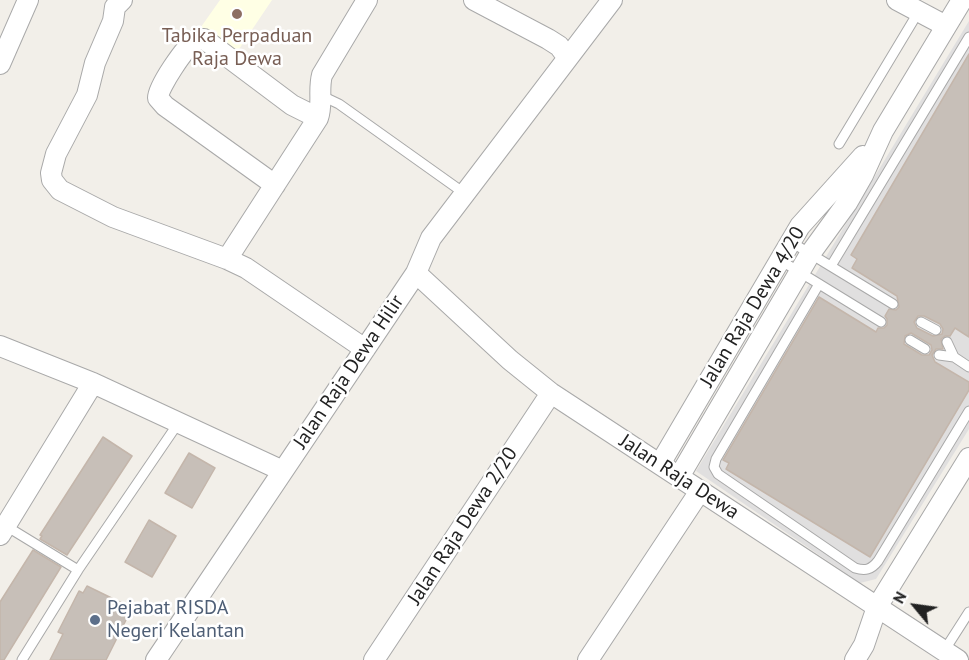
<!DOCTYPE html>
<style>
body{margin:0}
#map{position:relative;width:969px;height:660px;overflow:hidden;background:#f2efe9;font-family:"PT Sans",sans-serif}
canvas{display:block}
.north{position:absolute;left:885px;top:576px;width:60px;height:60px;-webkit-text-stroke:4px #fff;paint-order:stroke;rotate:299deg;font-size:16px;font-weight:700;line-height:24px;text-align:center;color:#222}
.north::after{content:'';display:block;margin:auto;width:21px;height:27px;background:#222;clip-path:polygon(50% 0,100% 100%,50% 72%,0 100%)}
</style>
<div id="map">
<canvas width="969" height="660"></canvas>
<div class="north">N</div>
</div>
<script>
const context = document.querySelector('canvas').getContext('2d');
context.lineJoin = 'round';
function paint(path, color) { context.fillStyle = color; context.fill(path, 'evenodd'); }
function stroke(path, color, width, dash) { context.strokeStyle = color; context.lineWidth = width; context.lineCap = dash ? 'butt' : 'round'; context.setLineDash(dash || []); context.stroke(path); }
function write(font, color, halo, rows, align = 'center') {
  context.font = font + ' "PT Sans",sans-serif'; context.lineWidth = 5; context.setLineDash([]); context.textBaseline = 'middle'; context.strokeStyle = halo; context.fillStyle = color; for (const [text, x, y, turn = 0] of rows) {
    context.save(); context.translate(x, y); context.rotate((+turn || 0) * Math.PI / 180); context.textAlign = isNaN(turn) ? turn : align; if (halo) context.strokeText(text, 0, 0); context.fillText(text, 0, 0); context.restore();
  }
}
const residential = new Path2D(`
 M 969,21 L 969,429 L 876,579 L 860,583 L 696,471 Z`);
const education = new Path2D(`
 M 220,0 L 272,0 L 237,52 L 201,27 Z`);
const building = new Path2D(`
 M 969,54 L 969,337 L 955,328 L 950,336 L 945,336 L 941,339 L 943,349 L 936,349 L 932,355 L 935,362 L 969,382 L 969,390 L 870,557 L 726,469 L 729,463 L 723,460 L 819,297 L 876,332 L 878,328 L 884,328 L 887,325 L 887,319 L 885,316 L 889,309 L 896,310 L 899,307 L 897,296 L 852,268 L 857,259 L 851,255 ZM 918,316 L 924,316 L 940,324 L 943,329 L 942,334 L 933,336 L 917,328 L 914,322 ZM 911,333 L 931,345 L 932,350 L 929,355 L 922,355 L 904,344 L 905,336 Z
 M 103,437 L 132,456 L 67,555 L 40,539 L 42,536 L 40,535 Z
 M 189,453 L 215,468 L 192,508 L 165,493 Z
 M 149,520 L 176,536 L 152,577 L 125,562 Z
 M 33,550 L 61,567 L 4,660 L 0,660 L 0,602 Z
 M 87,586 L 132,608 L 106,660 L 50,660 L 63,634 L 58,632 L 79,591 L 83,593 Z`);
const service = new Path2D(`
 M 320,95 L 339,104 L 464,193
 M 839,144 L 919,11
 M 791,242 L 893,304
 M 780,260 L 881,322
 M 831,266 L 969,37
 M 819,284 L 716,459 L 714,467 L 718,474 L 855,568 C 865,571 871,570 878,561 L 969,411
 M 921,322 L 936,330
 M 910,340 L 925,349
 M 947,342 L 954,357
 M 939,355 L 954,357 L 969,367
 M 6,526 L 78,570
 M 944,651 L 969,612
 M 22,660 L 78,570 L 179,422`);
const minor = new Path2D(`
 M 122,0 L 115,7 L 113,21 L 95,63 L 87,95 L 56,154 L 51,173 L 52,180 L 60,190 L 113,217 L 227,259 L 246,268 L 365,349
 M 474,0 L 548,39 L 559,46 L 568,58
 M 897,0 L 946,26
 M 0,64 L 28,0
 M 275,185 L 165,106 L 158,98 C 158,87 185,47 195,41 C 199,38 200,39 204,39 L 292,105 L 318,118
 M 227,259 L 318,118 C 323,104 318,90 322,75 L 367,0
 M 416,273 L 510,360 L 551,393 L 958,660
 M 0,346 L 93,383 L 283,471
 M 660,464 L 800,226 L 863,156
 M 679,477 L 810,254 L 847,203 L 863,175 L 883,131 L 962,0
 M 0,535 L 93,383
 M 156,660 L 416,273 L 431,238 L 612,0
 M 374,660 L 551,393
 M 588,660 L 700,491
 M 855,660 L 864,645 L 877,607 L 969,458`);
const markers = [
 [237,14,6,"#8d6e63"],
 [95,620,6,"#5c6f8a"]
];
const educationNames = [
 ["Tabika Perpaduan",237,36],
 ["Raja Dewa",237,59]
];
const streetNames = [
 ["Jalan Raja Dewa 4/20",753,307,-59],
 ["Jalan Raja Dewa Hilir",349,372,-56],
 ["Jalan Raja Dewa",679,477,33],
 ["Jalan Raja Dewa 2/20",463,526,-57]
];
const serviceNames = [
 ["Pejabat RISDA",107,608],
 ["Negeri Kelantan",107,631]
];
paint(residential, '#e0dfdf');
paint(education, '#ffffe5');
paint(building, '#c7bfb8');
stroke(building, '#c4b6ab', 1.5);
stroke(service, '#a9a9a9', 11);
stroke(minor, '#a9a9a9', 22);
stroke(service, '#fff', 9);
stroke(minor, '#fff', 20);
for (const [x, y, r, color] of markers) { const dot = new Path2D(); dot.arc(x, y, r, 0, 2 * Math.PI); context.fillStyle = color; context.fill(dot); stroke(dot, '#fff', 2); }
write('20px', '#785e54', '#fff', educationNames);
write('20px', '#222', '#fff', streetNames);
write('20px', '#4e5e75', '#fff', serviceNames, 'left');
</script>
